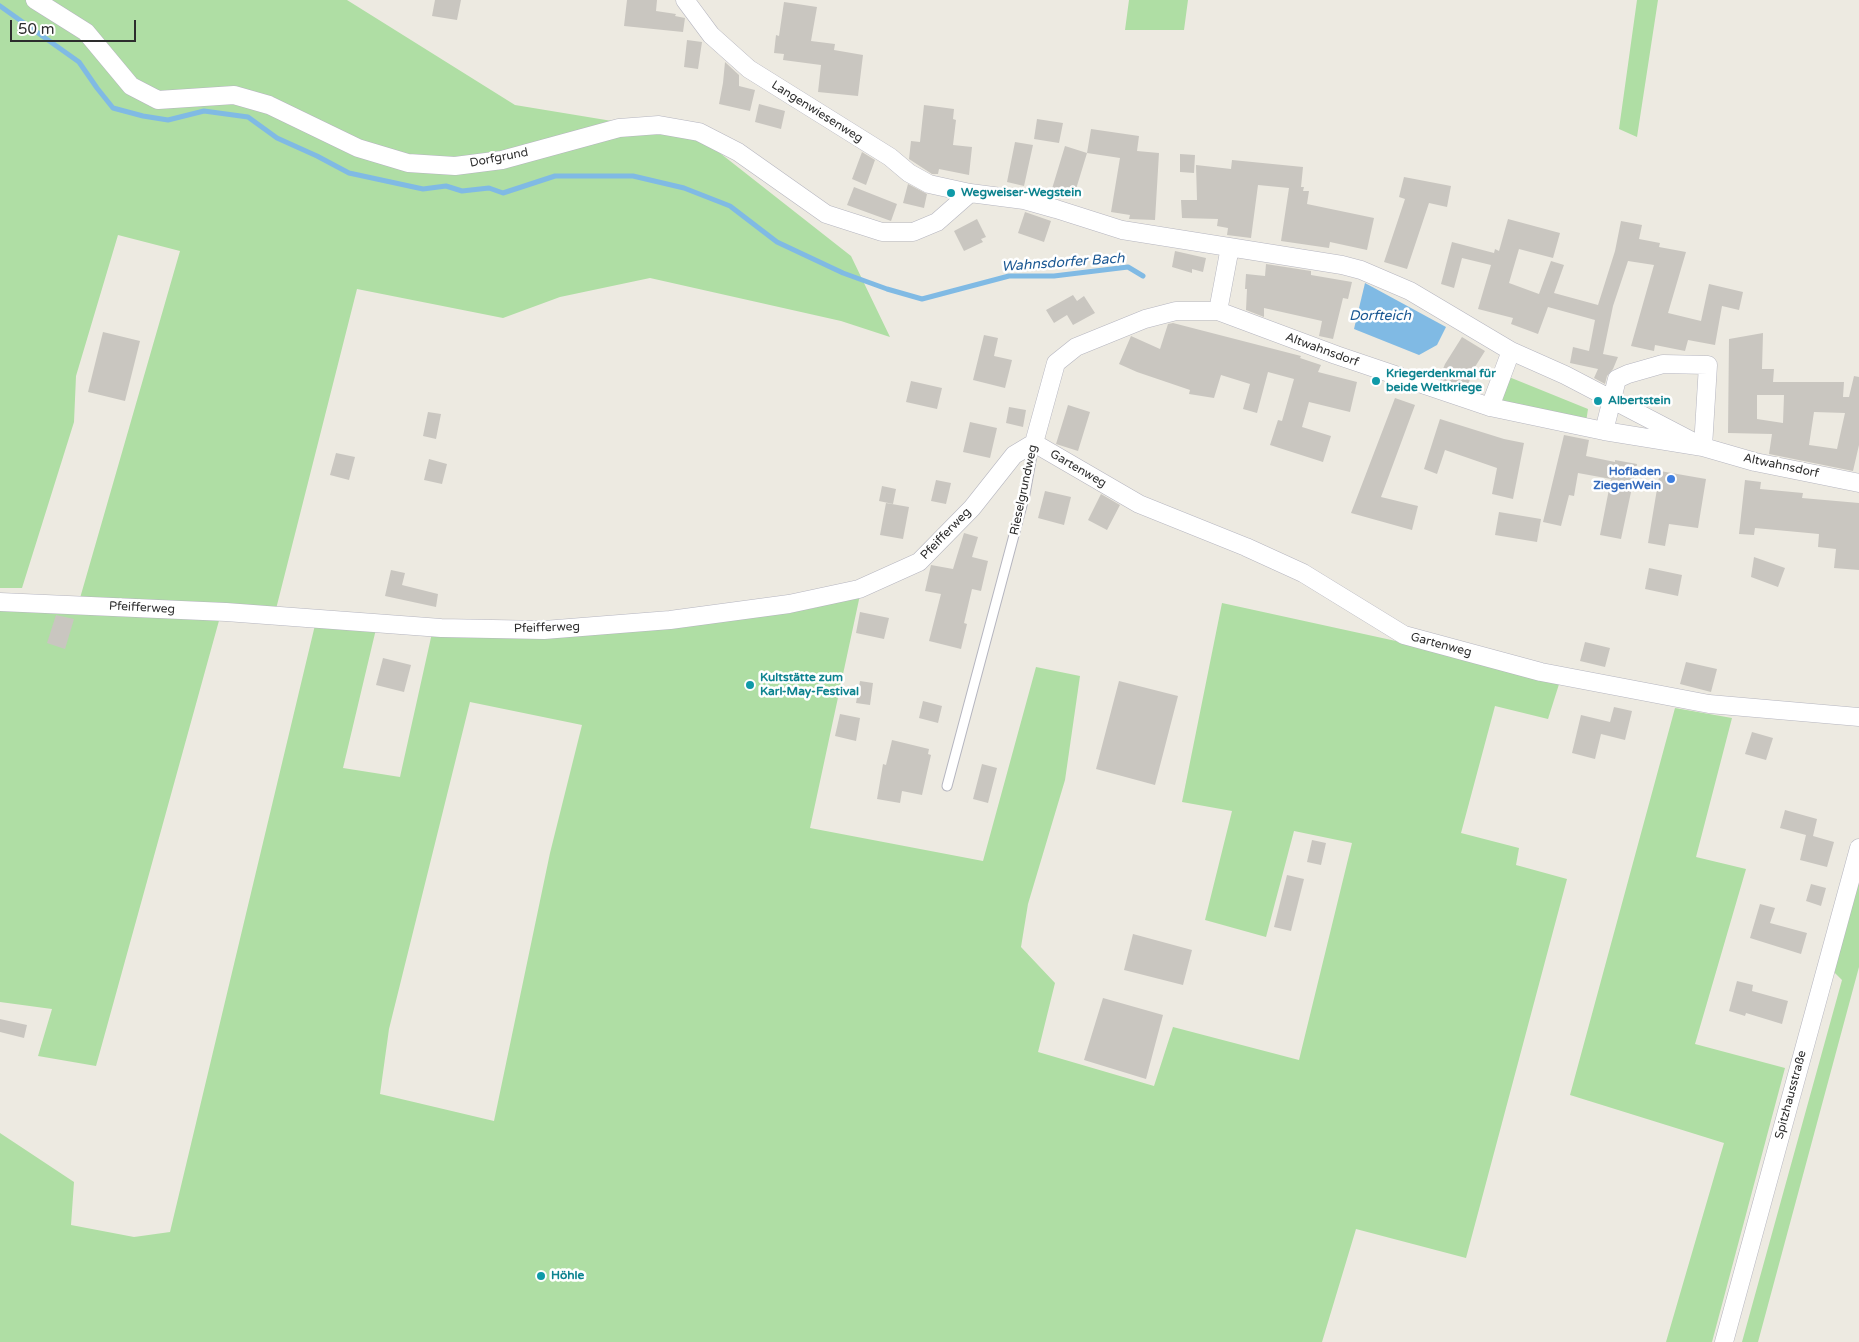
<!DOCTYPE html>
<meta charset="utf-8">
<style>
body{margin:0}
#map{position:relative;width:1859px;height:1342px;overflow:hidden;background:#edeae1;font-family:"Varela Round",sans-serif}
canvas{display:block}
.scale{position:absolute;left:10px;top:20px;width:126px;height:22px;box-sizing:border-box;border:2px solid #2d2d2d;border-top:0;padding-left:6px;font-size:15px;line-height:18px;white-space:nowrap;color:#2d2d2d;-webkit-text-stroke:4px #fff;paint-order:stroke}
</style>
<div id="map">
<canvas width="1859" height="1342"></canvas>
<div class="scale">50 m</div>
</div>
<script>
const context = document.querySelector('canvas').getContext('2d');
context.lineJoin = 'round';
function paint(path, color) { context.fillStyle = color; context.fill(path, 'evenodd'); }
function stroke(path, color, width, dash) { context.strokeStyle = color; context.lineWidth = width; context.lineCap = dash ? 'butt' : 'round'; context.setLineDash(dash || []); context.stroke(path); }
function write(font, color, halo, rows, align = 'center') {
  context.font = font + ' "Varela Round",sans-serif'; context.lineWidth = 5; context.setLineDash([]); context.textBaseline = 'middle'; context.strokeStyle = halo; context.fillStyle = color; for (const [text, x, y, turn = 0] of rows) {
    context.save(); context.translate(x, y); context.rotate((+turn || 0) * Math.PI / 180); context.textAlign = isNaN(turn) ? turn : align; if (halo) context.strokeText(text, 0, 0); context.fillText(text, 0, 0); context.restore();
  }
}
const green = new Path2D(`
 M 0,0 L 347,0 L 515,105 L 697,135 L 851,256 L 890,337 L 841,321 L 650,278 L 560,297 L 503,318 L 357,289 L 276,609 L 220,617 L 96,1066 L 38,1056 L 52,1009 L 0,1002 L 0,610 L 76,612 L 180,251 L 118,235 L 76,376 L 74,422 L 22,588 L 0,588 Z
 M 1129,0 L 1188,0 L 1184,30 L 1125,30 Z
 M 1637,0 L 1658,0 L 1637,137 L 1619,129 Z
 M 1509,377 L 1588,409 L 1586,422 L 1501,403 Z
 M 860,595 L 810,828 L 983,861 L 1036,667 L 1080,676 L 1065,780 L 1028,904 L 1021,947 L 1055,983 L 1038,1052 L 1154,1086 L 1173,1027 L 1299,1060 L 1352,843 L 1294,831 L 1266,937 L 1205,920 L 1232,811 L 1182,802 L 1222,603 L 1405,643 L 1560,681 L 1548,719 L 1495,706 L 1461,833 L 1519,848 L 1516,865 L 1567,879 L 1466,1258 L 1356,1229 L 1322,1342 L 0,1342 L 0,1133 L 74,1182 L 71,1225 L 134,1237 L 170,1232 L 315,625 L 376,629 L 343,768 L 400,777 L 432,633 L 651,630 L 814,608 ZM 470,702 L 582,725 L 550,853 L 494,1121 L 380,1094 L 389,1029 Z
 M 1675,708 L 1732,718 L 1696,857 L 1746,869 L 1695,1044 L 1785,1068 L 1712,1342 L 1666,1342 L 1724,1143 L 1570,1095 Z
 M 1859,871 L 1859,967 L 1758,1342 L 1742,1342 L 1842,980 L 1832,970 Z`);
const water = new Path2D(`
 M 1365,283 L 1446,327 L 1437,345 L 1419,355 L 1354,329 Z`);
const stream = new Path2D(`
 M 0,6 L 79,62 L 97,88 L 113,108 L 143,116 L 168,120 L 204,111 L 248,117 L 277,138 L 317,156 L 349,173 L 423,189 L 446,186 L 462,191 L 489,188 L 503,193 L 555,176 L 633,176 L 684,188 L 730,206 L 777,242 L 843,273 L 887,289 L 922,299 L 1009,276 L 1054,276 L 1128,267 L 1143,276`);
const building = new Path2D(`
 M 435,0 L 461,0 L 457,20 L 432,16 Z
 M 627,0 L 657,0 L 656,11 L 676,14 L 675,16 L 685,18 L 683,32 L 624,26 Z
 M 784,2 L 817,7 L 811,41 L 835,44 L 834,50 L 863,55 L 858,96 L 818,92 L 821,65 L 783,60 L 784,54 L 774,53 L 776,35 L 779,36 Z
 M 687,40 L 702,42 L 698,69 L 684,67 Z
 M 725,62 L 739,75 L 739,86 L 755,90 L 750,111 L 719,104 L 723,83 Z
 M 759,104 L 785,111 L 781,129 L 755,122 Z
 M 924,105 L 954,109 L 953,119 L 956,120 L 953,145 L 972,147 L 969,175 L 939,169 L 938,174 L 932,174 L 909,159 L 911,141 L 920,142 Z
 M 1037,119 L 1063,123 L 1059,143 L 1034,139 Z
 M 1091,129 L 1139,136 L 1137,151 L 1159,153 L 1155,220 L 1129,219 L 1130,215 L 1111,212 L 1120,158 L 1087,153 Z
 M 1015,142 L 1033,145 L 1024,186 L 1007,182 Z
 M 1065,146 L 1087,153 L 1073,199 L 1051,192 Z
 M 862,152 L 875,160 L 866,185 L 852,179 Z
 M 1180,154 L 1195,155 L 1194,173 L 1180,172 Z
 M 1232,160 L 1303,167 L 1301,187 L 1304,187 L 1303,191 L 1309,191 L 1307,204 L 1374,218 L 1367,250 L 1330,242 L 1329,248 L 1281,241 L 1289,188 L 1258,185 L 1251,238 L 1227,235 L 1228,228 L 1217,226 L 1218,219 L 1182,218 L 1181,200 L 1197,200 L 1196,165 L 1231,169 Z
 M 1404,177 L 1451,186 L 1447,207 L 1429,203 L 1407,269 L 1384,262 L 1405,199 L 1399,197 Z
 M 908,184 L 927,194 L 924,208 L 903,203 Z
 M 854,187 L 897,204 L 891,221 L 847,205 Z
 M 1025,212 L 1051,221 L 1044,242 L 1018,233 Z
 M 977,219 L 986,237 L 981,239 L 983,242 L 964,251 L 954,231 Z
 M 1508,219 L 1560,233 L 1553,258 L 1519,249 L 1509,283 L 1539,294 L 1551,261 L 1564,265 L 1554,293 L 1598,305 L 1615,251 L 1621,221 L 1642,225 L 1639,239 L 1660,243 L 1659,247 L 1686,252 L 1668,313 L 1701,321 L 1709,284 L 1743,292 L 1739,310 L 1722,306 L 1715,345 L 1688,340 L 1685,351 L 1655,345 L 1654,351 L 1631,346 L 1654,265 L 1628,261 L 1613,306 L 1603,354 L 1618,357 L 1613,369 L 1607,376 L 1605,384 L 1594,378 L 1598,369 L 1570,363 L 1573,347 L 1589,351 L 1595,320 L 1548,307 L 1538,334 L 1511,324 L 1513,318 L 1478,309 L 1491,265 L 1462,258 L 1454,288 L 1441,284 L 1452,242 L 1494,253 L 1495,249 L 1499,251 Z
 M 1175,251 L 1206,258 L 1203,272 L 1192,269 L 1192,273 L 1172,267 Z
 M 1266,264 L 1311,271 L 1311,275 L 1352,282 L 1348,299 L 1343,298 L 1333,339 L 1319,336 L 1322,321 L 1264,308 L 1264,317 L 1246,310 L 1247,289 L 1245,289 L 1246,274 L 1265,276 Z
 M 1073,295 L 1077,301 L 1084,296 L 1095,313 L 1073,325 L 1067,315 L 1054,323 L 1046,310 Z
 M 1173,323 L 1301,356 L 1300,358 L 1321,365 L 1318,372 L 1357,382 L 1350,412 L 1309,402 L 1302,427 L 1331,436 L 1323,462 L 1270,445 L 1278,420 L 1282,421 L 1294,379 L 1268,372 L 1257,413 L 1243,409 L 1250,384 L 1221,375 L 1214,398 L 1189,394 L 1190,390 L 1137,372 L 1119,364 L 1131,336 L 1160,349 L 1168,324 Z
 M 103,332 L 140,341 L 125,401 L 88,392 Z
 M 1763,333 L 1762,369 L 1774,369 L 1773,382 L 1844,382 L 1843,397 L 1849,397 L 1854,376 L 1859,377 L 1859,445 L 1853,471 L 1769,454 L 1772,434 L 1728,433 L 1729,339 ZM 1757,395 L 1784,395 L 1783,423 L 1757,419 ZM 1814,412 L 1845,413 L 1837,449 L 1809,445 Z
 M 984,335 L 998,338 L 994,356 L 1012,360 L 1005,388 L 973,380 Z
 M 1462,337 L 1485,351 L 1473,370 L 1467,388 L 1439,379 L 1445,364 Z
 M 911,381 L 942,388 L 937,409 L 906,402 Z
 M 1395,398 L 1415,405 L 1381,497 L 1418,506 L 1412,530 L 1351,513 Z
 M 1068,405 L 1090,412 L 1078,451 L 1056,444 Z
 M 1009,407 L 1026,410 L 1023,427 L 1006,423 Z
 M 428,412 L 441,414 L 436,439 L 423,436 Z
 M 1440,419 L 1504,439 L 1524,443 L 1513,499 L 1492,494 L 1497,468 L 1445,450 L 1437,474 L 1424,469 Z
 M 970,422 L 997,428 L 990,458 L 963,452 Z
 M 1564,435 L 1589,440 L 1586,456 L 1615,462 L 1615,460 L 1637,464 L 1621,539 L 1600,535 L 1611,479 L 1578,473 L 1574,496 L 1569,495 L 1561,526 L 1543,522 Z
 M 336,453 L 355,457 L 349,480 L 330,475 Z
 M 429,459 L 447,464 L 442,484 L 424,480 Z
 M 1660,471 L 1706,479 L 1698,528 L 1669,524 L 1665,546 L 1648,543 Z
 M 936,480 L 951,483 L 946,504 L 931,501 Z
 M 1745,480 L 1761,482 L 1760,489 L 1803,493 L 1802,498 L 1859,503 L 1859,570 L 1834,568 L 1836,549 L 1818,547 L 1819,534 L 1755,528 L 1754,535 L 1739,534 Z
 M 882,486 L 896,489 L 893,504 L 879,501 Z
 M 1045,491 L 1071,497 L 1064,525 L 1038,518 Z
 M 1101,494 L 1120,505 L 1107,530 L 1088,520 Z
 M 886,503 L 909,507 L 903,539 L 880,535 Z
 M 1499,512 L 1541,519 L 1537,542 L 1495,535 Z
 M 964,533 L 978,537 L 972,557 L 988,561 L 981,591 L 972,589 L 964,623 L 967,624 L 961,649 L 929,641 L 941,594 L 925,591 L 931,565 L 953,569 Z
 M 1754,557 L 1785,568 L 1778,587 L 1751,577 Z
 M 1649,568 L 1682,575 L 1678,596 L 1645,589 Z
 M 391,570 L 405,573 L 402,585 L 438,594 L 436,607 L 385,596 Z
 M 860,612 L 889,618 L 884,639 L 856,633 Z
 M 56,615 L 74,619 L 65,649 L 47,643 Z
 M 1585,642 L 1610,648 L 1605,667 L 1580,661 Z
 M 383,658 L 411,665 L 404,692 L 376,685 Z
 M 1686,662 L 1717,669 L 1711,692 L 1680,684 Z
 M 860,681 L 873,683 L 870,705 L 856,703 Z
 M 1119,681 L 1178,696 L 1155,785 L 1096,769 Z
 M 923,701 L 942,706 L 938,723 L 919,718 Z
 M 1614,707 L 1632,711 L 1625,740 L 1601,734 L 1595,759 L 1572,753 L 1581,715 L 1610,722 Z
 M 840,714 L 860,718 L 856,741 L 835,736 Z
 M 1752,732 L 1773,738 L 1766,760 L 1745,754 Z
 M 892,740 L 929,749 L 928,754 L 931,755 L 922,795 L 902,791 L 900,803 L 877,799 L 883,764 L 886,765 Z
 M 982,764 L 997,768 L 988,803 L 973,799 Z
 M 1785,810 L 1817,819 L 1813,836 L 1834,842 L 1827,867 L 1800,860 L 1806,835 L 1780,828 Z
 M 1312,840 L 1326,843 L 1321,865 L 1307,862 Z
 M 1287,875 L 1304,879 L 1291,931 L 1274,927 Z
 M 1811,884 L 1826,888 L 1821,906 L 1806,901 Z
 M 1760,904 L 1775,908 L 1770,923 L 1807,933 L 1801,954 L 1750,938 Z
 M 1133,934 L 1192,950 L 1183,985 L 1124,970 Z
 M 1737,981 L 1753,985 L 1752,991 L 1788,1001 L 1782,1024 L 1746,1013 L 1745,1016 L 1729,1011 Z
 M 1103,998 L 1163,1015 L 1146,1079 L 1084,1060 Z
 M 0,1019 L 27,1025 L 24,1038 L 0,1032 Z`);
const service = new Path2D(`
 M 947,786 L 1025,494 L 1034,444`);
const minor = new Path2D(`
 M 35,0 L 86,32 L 131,86 L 158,100 L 234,95 L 269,105 L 358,148 L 408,163 L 455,166 L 502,160 L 619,128 L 659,125 L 699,132 L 738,152 L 826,214 L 882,232 L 913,232 L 937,222 L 970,193
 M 685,0 L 711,35 L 749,69 L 890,157 L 909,173 L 929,184 L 970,193 L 1024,200 L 1056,209 L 1122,230 L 1342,265 L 1361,270 L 1410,291 L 1511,351 L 1565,375 L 1703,447
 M 1218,311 L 1230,247
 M 1490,407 L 1511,351
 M 1604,431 L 1617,379 L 1628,374 L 1663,364 L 1708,365 L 1703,447
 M 1034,443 L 1056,363 L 1076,347 L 1145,319 L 1176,311 L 1218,311 L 1336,355 L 1490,407 L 1604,431 L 1703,447 L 1755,462 L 1859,483
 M 1034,443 L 1139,504 L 1246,547 L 1303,573 L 1404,635 L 1541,672 L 1709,704 L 1859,717
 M 0,602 L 226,612 L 441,628 L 544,630 L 670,620 L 789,604 L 859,589 L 919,562 L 972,508 L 1014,455 L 1034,443
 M 1724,1342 L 1859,848`);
const markers = [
 [951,193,5,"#0f9aa8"],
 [1376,381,5,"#0f9aa8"],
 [1598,401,5,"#0f9aa8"],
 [1671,479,5,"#3f7fe0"],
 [750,685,5,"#0f9aa8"],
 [541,1276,5,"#0f9aa8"]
];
const streetNames = [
 ["Langenwiesenweg",817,112,32],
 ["Dorfgrund",499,158,-11],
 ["Altwahnsdorf",1322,350,20],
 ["Altwahnsdorf",1781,466,12],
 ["Gartenweg",1078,469,30],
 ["Rieselgrundweg",1024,490,-78],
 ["Pfeifferweg",946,534,-46],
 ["Pfeifferweg",142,608,3],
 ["Pfeifferweg",547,628,-2],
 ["Gartenweg",1441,645,15],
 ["Spitzhausstraße",1791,1095,-75]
];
const cultureNames = [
 ["Wegweiser-Wegstein",961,193],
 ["Kriegerdenkmal für",1386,374],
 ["beide Weltkriege",1386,388],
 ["Albertstein",1608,401],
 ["Kultstätte zum",760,678],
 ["Karl-May-Festival",760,692],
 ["Höhle",551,1276]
];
const shopNames = [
 ["Hofladen",1661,472],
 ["ZiegenWein",1661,486]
];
const waterNames = [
 ["Wahnsdorfer Bach",1063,263,-4],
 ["Dorfteich",1380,316]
];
paint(green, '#afdea4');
paint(water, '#80bae4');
stroke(stream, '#80bae4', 5);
paint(building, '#c9c6c0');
stroke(service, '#b5b5bf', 11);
stroke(minor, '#b5b5bf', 19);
stroke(service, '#fff', 9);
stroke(minor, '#fff', 18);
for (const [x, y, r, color] of markers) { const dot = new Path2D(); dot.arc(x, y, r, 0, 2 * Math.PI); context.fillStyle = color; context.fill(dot); stroke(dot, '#fff', 2); }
write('12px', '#2d2d2d', '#fff', streetNames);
write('bold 12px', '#0d838f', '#fff', cultureNames, 'left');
write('bold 12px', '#366cbe', '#fff', shopNames, 'right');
write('italic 14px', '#1b5893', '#fff', waterNames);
</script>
